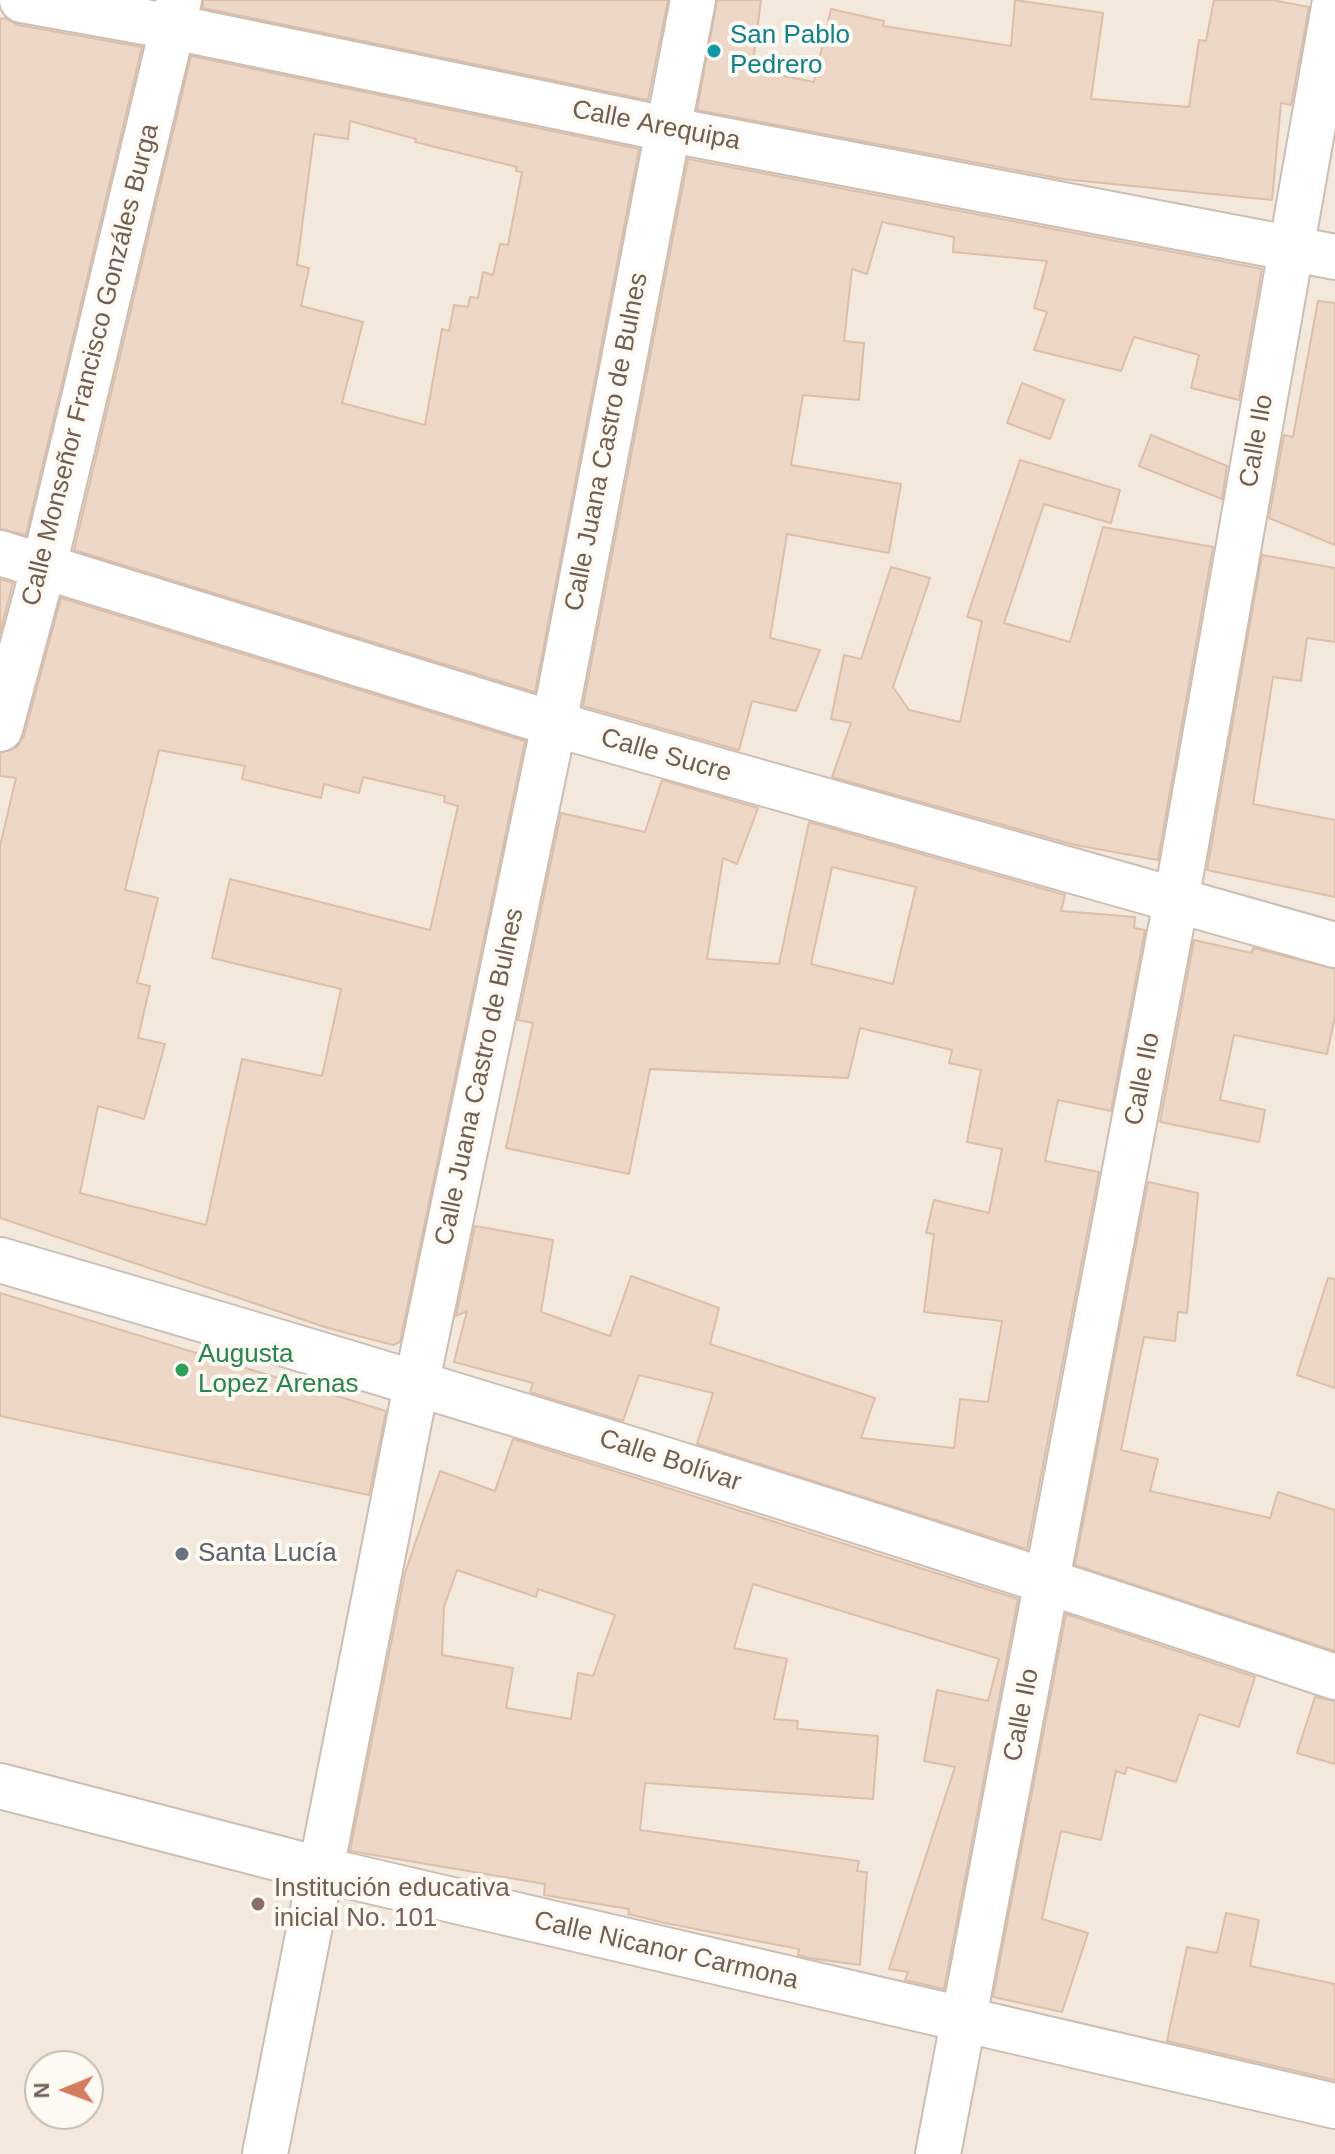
<!DOCTYPE html>
<meta charset="utf-8">
<style>
body{margin:0}
#map{position:relative;width:1335px;height:2154px;overflow:hidden;background:#fbf5ec;font-family:Arial,sans-serif}
canvas{display:block}
.north{position:absolute;left:24px;top:2050px;width:80px;height:80px;box-sizing:border-box;background:#fdf9f3;border:2px solid #c6bbb2;border-radius:50%;rotate:269deg;font-size:22px;font-weight:700;line-height:32px;text-align:center;color:#745e51}
.north::after{content:'';display:block;margin:auto;width:28px;height:36px;background:#d67c60;clip-path:polygon(50% 0,100% 100%,50% 72%,0 100%)}
</style>
<div id="map">
<canvas width="1335" height="2154"></canvas>
<div class="north">N</div>
</div>
<script>
const context = document.querySelector('canvas').getContext('2d');
context.lineJoin = 'round';
function paint(path, color) { context.fillStyle = color; context.fill(path, 'evenodd'); }
function stroke(path, color, width, dash) { context.strokeStyle = color; context.lineWidth = width; context.lineCap = dash ? 'butt' : 'round'; context.setLineDash(dash || []); context.stroke(path); }
function write(font, color, halo, rows, align = 'center') {
  context.font = font + ' Arial,sans-serif'; context.lineWidth = 8; context.setLineDash([]); context.textBaseline = 'middle'; context.strokeStyle = halo; context.fillStyle = color; for (const [text, x, y, turn = 0] of rows) {
    context.save(); context.translate(x, y); context.rotate((+turn || 0) * Math.PI / 180); context.textAlign = isNaN(turn) ? turn : align; if (halo) context.strokeText(text, 0, 0); context.fillText(text, 0, 0); context.restore();
  }
}
const residential = new Path2D(`
 M 0,0 L 1335,0 L 1335,2154 L 0,2154 ZM 40,2066 L 88,2066 L 88,2114 L 40,2114 Z`);
const building = new Path2D(`
 M 203,0 L 668,0 L 648,100 L 203,8 Z
 M 717,0 L 761,0 L 752,70 L 814,82 L 831,9 L 884,21 L 883,26 L 1011,46 L 1015,0 L 1103,13 L 1091,99 L 1189,107 L 1199,40 L 1206,41 L 1214,0 L 1272,0 L 1309,7 L 1291,105 L 1281,103 L 1272,200 L 1063,179 L 697,110 Z
 M 5,18 L 18,25 L 142,47 L 26,535 L 0,529 L 0,19 Z
 M 191,56 L 639,149 L 535,692 L 74,550 ZM 350,121 L 416,139 L 415,142 L 517,167 L 516,171 L 522,172 L 508,245 L 500,244 L 493,275 L 483,272 L 478,298 L 470,297 L 468,307 L 454,305 L 449,331 L 442,329 L 425,425 L 342,403 L 363,322 L 301,306 L 309,268 L 297,265 L 314,134 L 348,139 Z
 M 688,159 L 1262,269 L 1239,400 L 1191,388 L 1199,355 L 1134,337 L 1121,371 L 1034,350 L 1047,312 L 1034,308 L 1047,261 L 953,252 L 954,237 L 882,222 L 867,274 L 852,269 L 844,341 L 864,343 L 859,400 L 803,395 L 791,465 L 901,484 L 889,553 L 787,534 L 770,638 L 820,650 L 796,711 L 752,701 L 739,750 L 583,706 Z
 M 1318,301 L 1335,303 L 1335,545 L 1269,518 L 1284,435 L 1293,437 Z
 M 1022,383 L 1064,400 L 1050,439 L 1007,423 Z
 M 1151,435 L 1227,466 L 1222,499 L 1139,466 Z
 M 1020,460 L 1120,490 L 1111,523 L 1044,504 L 1004,623 L 1070,642 L 1103,527 L 1213,547 L 1158,860 L 1075,845 L 832,777 L 851,723 L 831,719 L 844,655 L 861,659 L 891,567 L 930,578 L 893,687 L 909,710 L 960,722 L 982,621 L 967,617 Z
 M 1262,555 L 1335,568 L 1335,642 L 1307,638 L 1301,681 L 1273,677 L 1253,804 L 1335,820 L 1335,897 L 1207,870 Z
 M 0,579 L 13,583 L 0,633 Z
 M 61,598 L 525,741 L 400,1342 L 393,1345 L 328,1328 L 0,1218 L 0,846 L 16,778 L 0,776 L 0,753 L 17,747 L 24,736 ZM 159,750 L 245,766 L 242,779 L 321,798 L 324,784 L 359,793 L 363,777 L 445,796 L 444,802 L 458,806 L 430,930 L 230,879 L 212,958 L 341,989 L 322,1076 L 242,1059 L 206,1225 L 80,1193 L 98,1106 L 144,1119 L 165,1044 L 138,1038 L 150,986 L 137,983 L 158,898 L 125,890 Z
 M 662,780 L 758,808 L 737,864 L 723,858 L 707,959 L 779,964 L 809,822 L 1065,895 L 1061,911 L 1135,917 L 1134,928 L 1145,930 L 1111,1111 L 1058,1100 L 1045,1161 L 1099,1172 L 1027,1549 L 697,1444 L 713,1393 L 639,1375 L 623,1421 L 530,1392 L 533,1383 L 454,1362 L 467,1311 L 456,1316 L 475,1226 L 553,1240 L 541,1312 L 610,1336 L 631,1276 L 719,1308 L 710,1344 L 875,1398 L 861,1438 L 954,1448 L 960,1399 L 988,1402 L 1002,1321 L 924,1312 L 934,1234 L 926,1233 L 934,1200 L 989,1213 L 1002,1149 L 967,1142 L 981,1070 L 949,1063 L 952,1050 L 860,1028 L 848,1078 L 650,1069 L 629,1174 L 506,1148 L 533,1023 L 518,1020 L 561,813 L 645,832 ZM 832,867 L 916,887 L 893,984 L 811,964 Z
 M 1194,940 L 1252,953 L 1253,948 L 1335,969 L 1335,1016 L 1327,1054 L 1234,1035 L 1220,1100 L 1265,1110 L 1259,1142 L 1160,1122 Z
 M 1148,1182 L 1198,1193 L 1187,1313 L 1178,1312 L 1175,1341 L 1144,1337 L 1121,1450 L 1158,1459 L 1150,1491 L 1270,1518 L 1278,1492 L 1335,1510 L 1335,1651 L 1075,1565 Z
 M 1328,1278 L 1335,1279 L 1335,1388 L 1297,1375 Z
 M 0,1293 L 386,1411 L 369,1495 L 0,1416 Z
 M 513,1439 L 1018,1599 L 944,1989 L 905,1980 L 908,1972 L 889,1969 L 955,1767 L 924,1761 L 937,1690 L 988,1701 L 999,1659 L 753,1584 L 734,1648 L 787,1659 L 774,1719 L 798,1721 L 797,1729 L 878,1736 L 873,1799 L 645,1783 L 640,1830 L 859,1861 L 857,1871 L 867,1872 L 860,1965 L 809,1958 L 798,1955 L 799,1949 L 665,1923 L 628,1914 L 629,1909 L 544,1895 L 545,1884 L 350,1851 L 405,1573 L 440,1471 L 495,1491 ZM 457,1570 L 536,1597 L 538,1589 L 615,1615 L 593,1676 L 578,1673 L 571,1719 L 506,1708 L 513,1668 L 442,1655 L 444,1607 Z
 M 1066,1614 L 1255,1677 L 1239,1727 L 1199,1714 L 1176,1782 L 1127,1767 L 1125,1774 L 1116,1771 L 1101,1840 L 1061,1831 L 1042,1919 L 1088,1933 L 1062,2012 L 993,1997 Z
 M 1315,1697 L 1335,1701 L 1335,1764 L 1297,1753 Z
 M 1226,1913 L 1259,1920 L 1250,1966 L 1335,1984 L 1335,2080 L 1167,2041 L 1187,1947 L 1217,1953 Z`);
const minor = new Path2D(`
 M 22,0 L 173,27 L 666,129 L 1335,257
 M 0,553 L 554,724 L 1335,945
 M 0,729 L 44,566 L 179,0
 M 0,1260 C 448,1390 893,1528 1335,1677
 M 0,1786 L 319,1869 L 1335,2106
 M 265,2154 L 417,1381 L 554,724 L 693,0
 M 938,2154 L 1176,901 L 1335,1`);
const markers = [
 [714,51,8,"#0f9aa8"],
 [182,1370,8,"#2e9e5b"],
 [182,1554,8,"#6b7280"],
 [258,1904,8,"#8d6e63"]
];
const cultureNames = [
 ["San Pablo",730,36],
 ["Pedrero",730,66]
];
const streetNames = [
 ["Calle Arequipa",656,126,11],
 ["Calle Monseñor Francisco Gonzáles Burga",91,365,-76],
 ["Calle Ilo",1257,441,-80],
 ["Calle Juana Castro de Bulnes",607,442,-79],
 ["Calle Sucre",666,756,16],
 ["Calle Juana Castro de Bulnes",480,1077,-78],
 ["Calle Ilo",1143,1079,-79],
 ["Calle Bolívar",670,1461,18],
 ["Calle Ilo",1022,1715,-79],
 ["Calle Nicanor Carmona",666,1951,13]
];
const leisureNames = [
 ["Augusta",198,1355],
 ["Lopez Arenas",198,1385]
];
const worshipNames = [
 ["Santa Lucía",198,1554]
];
const educationNames = [
 ["Institución educativa",274,1889],
 ["inicial No. 101",274,1919]
];
paint(residential, '#f2e8db');
paint(building, '#edd7c7');
stroke(building, '#debea9', 2);
stroke(minor, '#ccbeb3', 48);
stroke(minor, '#fff', 44);
for (const [x, y, r, color] of markers) { const dot = new Path2D(); dot.arc(x, y, r, 0, 2 * Math.PI); context.fillStyle = color; context.fill(dot); stroke(dot, '#fdf9f3', 3); }
write('26px', '#0d838f', '#fdf9f3', cultureNames, 'left');
write('26px', '#745e51', '#fdf9f3', streetNames);
write('26px', '#27864d', '#fdf9f3', leisureNames, 'left');
write('26px', '#5b616d', '#fdf9f3', worshipNames, 'left');
write('26px', '#785e54', '#fdf9f3', educationNames, 'left');
</script>
